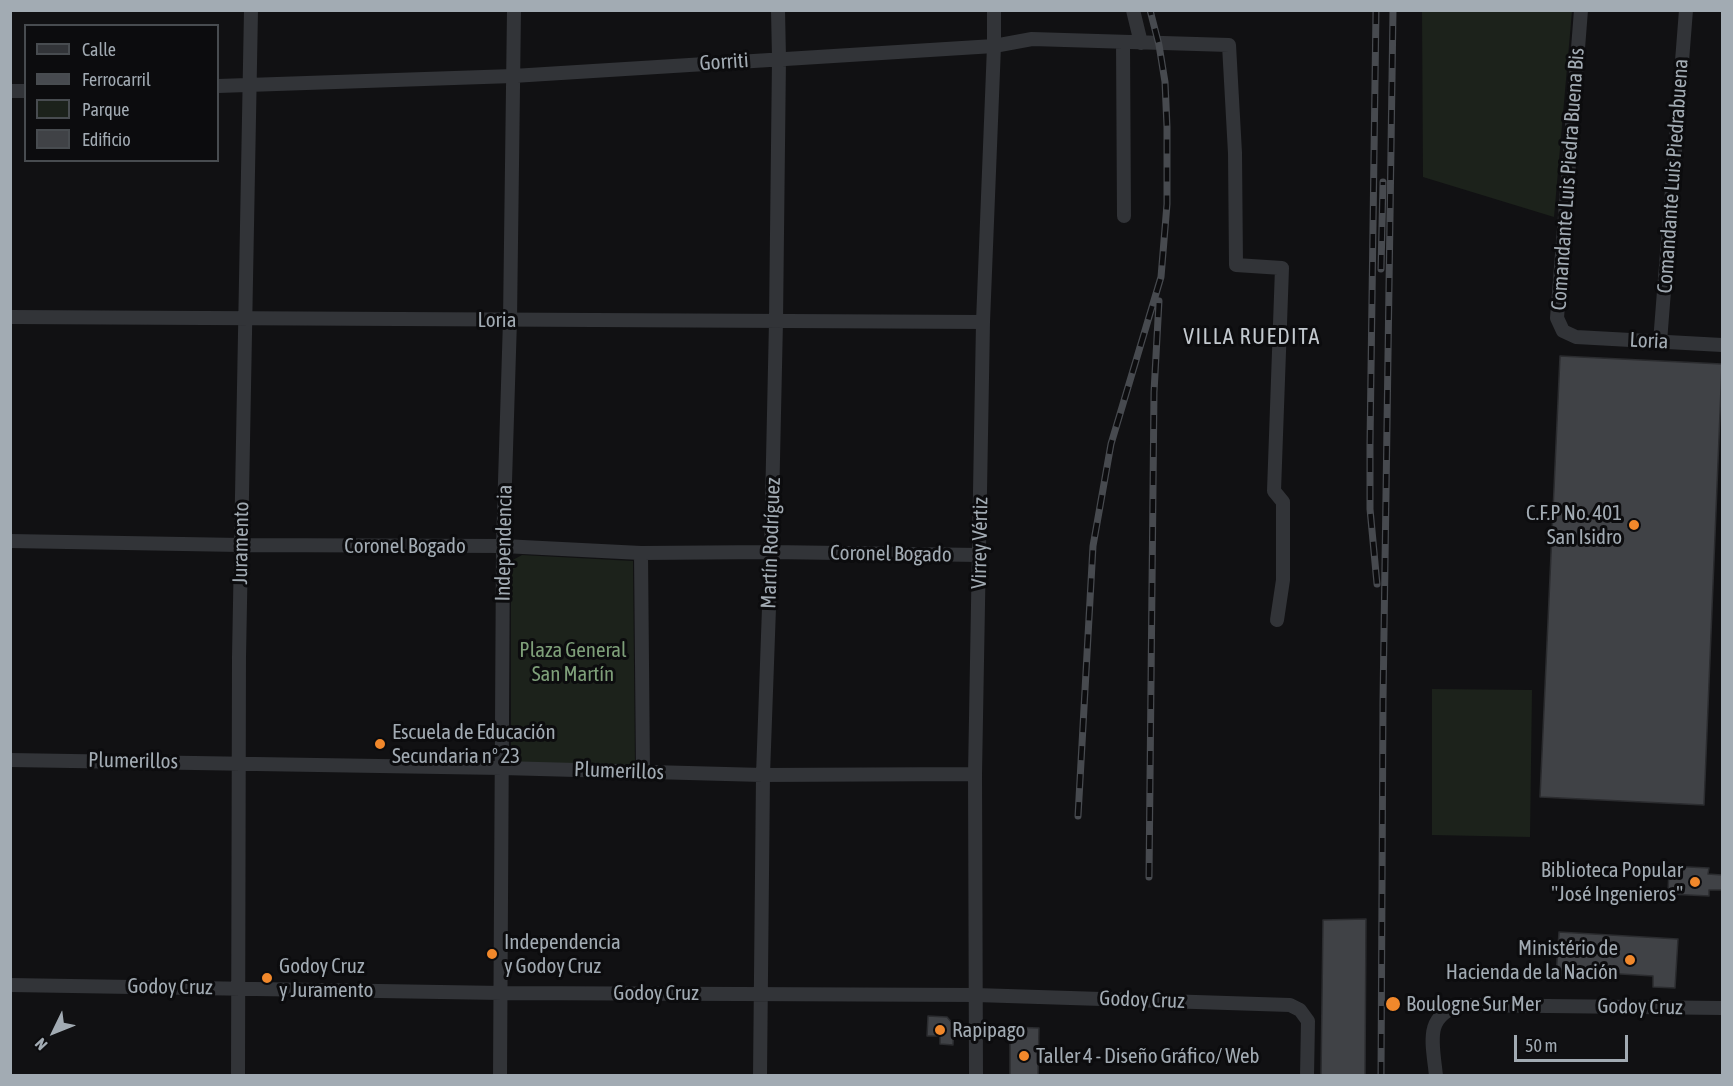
<!DOCTYPE html>
<meta charset="utf-8">
<style>
body{margin:0}
#map{position:relative;width:1733px;height:1086px;overflow:hidden;background:#111113;font-family:"Asap Condensed",sans-serif}
canvas{display:block}
.frame{position:absolute;inset:0;border:12px solid #a2abb3;pointer-events:none}
.legend{position:absolute;left:24px;top:24px;width:195px;height:138px;box-sizing:border-box;background:#0c0c0e;border:2px solid #484c50;margin:0;padding:8px 10px;list-style:none;font-size:18px;color:#a2abb3}
.legend li{display:flex;align-items:center;gap:12px;height:30px}
.legend b{width:30px;border:2px solid #484c50}
.north{position:absolute;left:24px;top:1002px;width:60px;height:60px;-webkit-text-stroke:4px #0c0c0e;paint-order:stroke;rotate:227deg;font-size:16px;font-weight:700;line-height:24px;text-align:center;color:#a2abb3}
.north::after{content:'';display:block;margin:auto;width:21px;height:27px;background:#a2abb3;clip-path:polygon(50% 0,100% 100%,50% 72%,0 100%)}
.scale{position:absolute;left:1514px;top:1035px;width:114px;height:27px;box-sizing:border-box;border:3px solid #a2abb3;border-top:0;padding-left:8px;font-size:18px;line-height:21px;white-space:nowrap;color:#a2abb3;-webkit-text-stroke:4px #0c0c0e;paint-order:stroke}
</style>
<div id="map">
<canvas width="1733" height="1086"></canvas>
<div class="frame"></div>
<ul class="legend">
<li><b style="height:8px;background:#323438"></b>Calle</li>
<li><b style="height:8px;background:#474a4f"></b>Ferrocarril</li>
<li><b style="height:16px;background:#1c221b"></b>Parque</li>
<li><b style="height:16px;background:#404246"></b>Edificio</li>
</ul>
<div class="north">N</div>
<div class="scale">50 m</div>
</div>
<script>
const context = document.querySelector('canvas').getContext('2d');
context.lineJoin = 'round';
function paint(path, color) { context.fillStyle = color; context.fill(path, 'evenodd'); }
function stroke(path, color, width, dash) { context.strokeStyle = color; context.lineWidth = width; context.lineCap = dash ? 'butt' : 'round'; context.setLineDash(dash || []); context.stroke(path); }
function write(font, color, halo, rows, align = 'center') {
  context.font = font + ' "Asap Condensed",sans-serif'; context.lineWidth = 6; context.setLineDash([]); context.textBaseline = 'middle'; context.strokeStyle = halo; context.fillStyle = color; for (const [text, x, y, turn = 0] of rows) {
    context.save(); context.translate(x, y); context.rotate((+turn || 0) * Math.PI / 180); context.textAlign = isNaN(turn) ? turn : align; if (halo) context.strokeText(text, 0, 0); context.fillText(text, 0, 0); context.restore();
  }
}
const green = new Path2D(`
 M 1422,11 L 1572,11 L 1554,217 L 1423,177 Z
 M 522,555 L 633,561 L 635,767 L 511,763 L 511,561 Z
 M 1432,689 L 1532,690 L 1530,837 L 1432,835 Z`);
const building = new Path2D(`
 M 1560,356 L 1722,364 L 1704,805 L 1540,797 Z
 M 1669,866 L 1709,868 L 1708,874 L 1722,875 L 1722,890 L 1709,890 L 1709,896 L 1668,894 Z
 M 1366,919 L 1365,1076 L 1321,1076 L 1323,920 Z
 M 1559,932 L 1678,939 L 1675,988 L 1653,987 L 1653,976 L 1572,971 L 1571,977 L 1556,976 Z
 M 928,1016 L 947,1017 L 954,1025 L 953,1045 L 940,1044 L 940,1036 L 927,1036 Z
 M 1010,1027 L 1039,1028 L 1038,1076 L 1010,1076 Z`);
const street = new Path2D(`
 M 1133,10 L 1141,43
 M 1581,10 L 1557,318 L 1563,331 L 1576,337 L 1722,345
 M 1123,42 L 1124,216
 M 218,86 L 513,76 L 994,46 L 1032,39 L 1229,45 L 1235,153 L 1236,265 L 1282,268 L 1274,491 L 1283,502 L 1283,580 L 1277,620
 M 10,91 L 26,91
 M 10,317 L 983,322
 M 1660,342 L 1686,10
 M 10,541 L 240,545 L 503,546 L 641,553 L 771,552 L 979,555
 M 641,553 L 643,772
 M 10,760 L 502,768 L 763,775 L 975,774
 M 10,985 L 502,993 L 976,995 L 1290,1005 L 1300,1010 L 1308,1021 L 1307,1076
 M 238,1076 L 239,657 L 251,10
 M 500,1076 L 503,546 L 510,320 L 514,10
 M 760,1076 L 763,775 L 771,552 L 776,321 L 779,58 L 778,10
 M 976,1076 L 975,774 L 983,322 L 994,46 L 994,10
 M 1436,1076 C 1433,1044 1423,1016 1461,1005 L 1722,1008`);
const rail = new Path2D(`
 M 1376,10 L 1370,443 L 1370,509 L 1377,584
 M 1381,269 L 1383,182
 M 1078,816 L 1093,546 L 1111,444 L 1161,277 L 1167,204 L 1167,127 L 1165,82 L 1159,45 L 1150,10
 M 1149,877 L 1154,392 L 1159,301
 M 1381,1076 L 1383,701 L 1393,10`);
const markers = [
 [1634,525,6,"#f1882b"],
 [380,744,6,"#f1882b"],
 [1695,882,6,"#f1882b"],
 [492,954,6,"#f1882b"],
 [1630,960,6,"#f1882b"],
 [267,978,6,"#f1882b"],
 [1393,1004,8,"#f1882b"],
 [940,1030,6,"#f1882b"],
 [1024,1056,6,"#f1882b"]
];
const streetNames = [
 ["Gorriti",724,62,-4],
 ["Comandante Luis Piedrabuena",1673,176,-86],
 ["Comandante Luis Piedra Buena Bis",1568,179,-86],
 ["Loria",497,320],
 ["Loria",1649,341,3],
 ["Juramento",241,543,-89],
 ["Independencia",504,543,-89],
 ["Martín Rodríguez",771,543,-88],
 ["Virrey Vértiz",980,543,-89],
 ["Coronel Bogado",405,546],
 ["Coronel Bogado",891,554,1],
 ["Plumerillos",133,761,1],
 ["Plumerillos",619,771,2],
 ["Godoy Cruz",170,987,1],
 ["Godoy Cruz",656,993],
 ["Godoy Cruz",1142,1000,2],
 ["Godoy Cruz",1640,1007,1]
];
const poiNames = [
 ["C.F.P No. 401",1622,513,"right"],
 ["San Isidro",1622,537,"right"],
 ["Escuela de Educación",392,732],
 ["Secundaria nº 23",392,756],
 ["Biblioteca Popular",1683,870,"right"],
 ["\"José Ingenieros\"",1683,894,"right"],
 ["Independencia",504,942],
 ["y Godoy Cruz",504,966],
 ["Ministério de",1618,948,"right"],
 ["Hacienda de la Nación",1618,972,"right"],
 ["Godoy Cruz",279,966],
 ["y Juramento",279,990],
 ["Boulogne Sur Mer",1406,1004],
 ["Rapipago",952,1030],
 ["Taller 4 - Diseño Gráfico/ Web",1036,1056]
];
const parkNames = [
 ["Plaza General",573,650],
 ["San Martín",573,674]
];
const neighbourhoodNames = [
 ["VILLA RUEDITA",1252,337]
];
paint(green, '#1c221b');
paint(building, '#404246');
stroke(building, '#2b2c2f', 1.5);
stroke(street, '#323438', 14);
stroke(rail, '#474a4f', 7);
stroke(rail, '#0c0c0e', 4.5, [14]);
for (const [x, y, r, color] of markers) { const dot = new Path2D(); dot.arc(x, y, r, 0, 2 * Math.PI); context.fillStyle = color; context.fill(dot); stroke(dot, '#0c0c0e', 2); }
write('21px', '#a2abb3', '#0c0c0e', streetNames);
write('21px', '#a2abb3', '#0c0c0e', poiNames, 'left');
write('21px', '#7e9f79', '#0c0c0e', parkNames);
context.letterSpacing = '1.5px';
write('22px', '#c3c9cf', '#0c0c0e', neighbourhoodNames);
context.letterSpacing = '0px';
</script>
